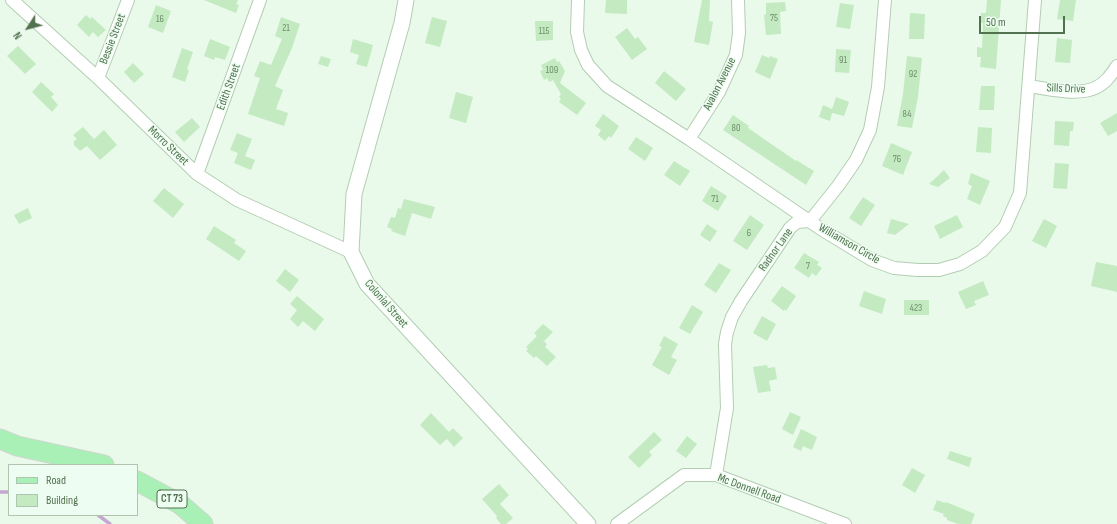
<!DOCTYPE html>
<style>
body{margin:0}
#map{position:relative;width:1117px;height:524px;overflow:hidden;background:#e9faeb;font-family:"Sofia Sans Condensed",sans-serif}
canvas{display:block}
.legend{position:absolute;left:8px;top:464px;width:130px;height:52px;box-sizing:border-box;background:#eefdf1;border:1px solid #b0c5b0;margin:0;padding:5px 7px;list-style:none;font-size:12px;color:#52714f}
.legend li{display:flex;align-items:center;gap:8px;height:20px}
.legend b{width:20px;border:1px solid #b0c5b0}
.north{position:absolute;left:8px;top:8px;width:40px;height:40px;-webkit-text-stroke:3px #eefdf1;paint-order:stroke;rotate:234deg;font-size:11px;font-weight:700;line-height:16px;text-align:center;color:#52714f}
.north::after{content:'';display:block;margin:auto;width:14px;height:18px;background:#52714f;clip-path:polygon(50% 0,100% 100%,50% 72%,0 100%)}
.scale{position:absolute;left:979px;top:16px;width:86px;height:18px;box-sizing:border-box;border:2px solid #52714f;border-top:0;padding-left:5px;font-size:12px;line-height:14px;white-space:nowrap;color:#52714f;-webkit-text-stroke:3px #eefdf1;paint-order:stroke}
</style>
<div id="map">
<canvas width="1117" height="524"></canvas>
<ul class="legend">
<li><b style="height:5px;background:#a9f0b6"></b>Road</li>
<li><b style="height:11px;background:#c3eac1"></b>Building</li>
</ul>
<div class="north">N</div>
<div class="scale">50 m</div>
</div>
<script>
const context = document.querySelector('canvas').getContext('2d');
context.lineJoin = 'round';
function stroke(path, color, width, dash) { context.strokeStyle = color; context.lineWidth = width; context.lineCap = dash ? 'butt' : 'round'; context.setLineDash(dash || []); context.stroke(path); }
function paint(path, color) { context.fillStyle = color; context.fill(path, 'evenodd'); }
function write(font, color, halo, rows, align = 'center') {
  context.font = font + ' "Sofia Sans Condensed",sans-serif'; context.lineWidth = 3; context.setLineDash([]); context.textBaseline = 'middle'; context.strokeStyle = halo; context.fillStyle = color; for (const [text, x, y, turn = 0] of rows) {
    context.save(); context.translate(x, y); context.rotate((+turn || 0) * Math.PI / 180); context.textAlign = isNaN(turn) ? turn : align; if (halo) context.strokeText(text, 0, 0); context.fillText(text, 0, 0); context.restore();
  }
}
const stream = new Path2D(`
 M 0,492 L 9,492
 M 98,515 L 110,524`);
const building = new Path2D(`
 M 204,0 L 238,0 L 236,4 L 239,5 L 236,13 Z
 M 606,0 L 627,0 L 627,14 L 605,13 Z
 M 702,0 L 710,0 L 709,21 L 713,22 L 709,45 L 694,42 Z
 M 987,0 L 1001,0 L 996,69 L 980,67 L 981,57 L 977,57 L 977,47 L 982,48 L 983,23 L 981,23 L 981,13 L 986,13 Z
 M 1060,0 L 1076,0 L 1073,21 L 1057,19 Z
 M 785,2 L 786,11 L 780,12 L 781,34 L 766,35 L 764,15 L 766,14 L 766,3 Z
 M 840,3 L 854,5 L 850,29 L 836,27 Z
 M 156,5 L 171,11 L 163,33 L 148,27 Z
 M 910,13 L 925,14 L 924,39 L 909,39 Z
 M 86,15 L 90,19 L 92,17 L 106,30 L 98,37 L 93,32 L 89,37 L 77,25 Z
 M 281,17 L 300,24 L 292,48 L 275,86 L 283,90 L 276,109 L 288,113 L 284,126 L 248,114 L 260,78 L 254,76 L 260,61 L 271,65 L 282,39 L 275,36 Z
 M 432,17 L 447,21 L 440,47 L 425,43 Z
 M 535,21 L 553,21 L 553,40 L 536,41 Z
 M 627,28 L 635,39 L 638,37 L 647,49 L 632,60 L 615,37 Z
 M 1057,38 L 1072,40 L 1070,63 L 1055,62 Z
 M 210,39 L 230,47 L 225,60 L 215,57 L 214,60 L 204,56 Z
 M 353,39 L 373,45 L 367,67 L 356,64 L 359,55 L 350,52 Z
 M 18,46 L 36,64 L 25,74 L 7,56 Z
 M 182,48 L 193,52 L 187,69 L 189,70 L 185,82 L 172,77 Z
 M 836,49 L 851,50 L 849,73 L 835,72 Z
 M 762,55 L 769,58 L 770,56 L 778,59 L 770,79 L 755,72 Z
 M 321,56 L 331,59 L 328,67 L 318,64 Z
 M 907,56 L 922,58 L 918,97 L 912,128 L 897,126 L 903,94 Z
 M 555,58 L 557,62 L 559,61 L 565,71 L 560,83 L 586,103 L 577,115 L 559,102 L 561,99 L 559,97 L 561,94 L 553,80 L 549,82 L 547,78 L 544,80 L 540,71 L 543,70 L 541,65 Z
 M 133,63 L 144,74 L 134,83 L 124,72 Z
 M 664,71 L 686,89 L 676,101 L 655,83 Z
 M 41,82 L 54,94 L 51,97 L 58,105 L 52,112 L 32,92 Z
 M 981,86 L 995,86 L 994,110 L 979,110 Z
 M 456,92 L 473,97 L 466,123 L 449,118 Z
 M 836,97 L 849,102 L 844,116 L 832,113 L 830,121 L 819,117 L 823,105 L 832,109 Z
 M 1117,113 L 1117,131 L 1108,136 L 1100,123 Z
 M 603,114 L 619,126 L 611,138 L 609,136 L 605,141 L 598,135 L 601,130 L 595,126 Z
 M 733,115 L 749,126 L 748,128 L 796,161 L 796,160 L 814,171 L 806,185 L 723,130 Z
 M 192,118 L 200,127 L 184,142 L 175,132 Z
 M 1055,121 L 1074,122 L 1073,131 L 1070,131 L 1069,146 L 1054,145 Z
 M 83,127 L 94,139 L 104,130 L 117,145 L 100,160 L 87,146 L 80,151 L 74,145 L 74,141 L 77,139 L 73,135 Z
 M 978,127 L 992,128 L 991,153 L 976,152 Z
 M 237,133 L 252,139 L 245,156 L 255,160 L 251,170 L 234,163 L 238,153 L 230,150 Z
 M 636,137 L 653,148 L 645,161 L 628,149 Z
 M 891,143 L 912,152 L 903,175 L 882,166 Z
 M 674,161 L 690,171 L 680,186 L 664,175 Z
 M 1055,163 L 1069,164 L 1067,189 L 1053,188 Z
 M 944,170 L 950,178 L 938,187 L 929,184 Z
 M 971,173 L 990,181 L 980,205 L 967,199 L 972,186 L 968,184 Z
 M 711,186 L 727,196 L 718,211 L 702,201 Z
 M 164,188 L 184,204 L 173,218 L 153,201 Z
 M 863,197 L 875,205 L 861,226 L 849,218 Z
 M 404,199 L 435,207 L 431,219 L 412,213 L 405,236 L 391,231 L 392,229 L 387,227 L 391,217 L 395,218 L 398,208 L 401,209 Z
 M 28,208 L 32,218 L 19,224 L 14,215 Z
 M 750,215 L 764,225 L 747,250 L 733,241 Z
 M 957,215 L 963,227 L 940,239 L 934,226 Z
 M 891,219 L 909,224 L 895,235 L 887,233 Z
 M 1044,219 L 1057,226 L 1046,248 L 1032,241 Z
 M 707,224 L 717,231 L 710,242 L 700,235 Z
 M 214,226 L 236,240 L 234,243 L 246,251 L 239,261 L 206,239 Z
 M 804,253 L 819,262 L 817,265 L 822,268 L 816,276 L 812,273 L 809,278 L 794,268 Z
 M 1096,262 L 1117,266 L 1117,292 L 1091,286 Z
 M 719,263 L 731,270 L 716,293 L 704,285 Z
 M 285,269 L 299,280 L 290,292 L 276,281 Z
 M 983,281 L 989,295 L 974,301 L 976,305 L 966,309 L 958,292 Z
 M 782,286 L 796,296 L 786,311 L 785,309 L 784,311 L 771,301 Z
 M 864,291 L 886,299 L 882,314 L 859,306 Z
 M 297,296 L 324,319 L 315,331 L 303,321 L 298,327 L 290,319 L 297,310 L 290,304 Z
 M 904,300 L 929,300 L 929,315 L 904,315 Z
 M 692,305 L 703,312 L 690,334 L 679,328 Z
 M 762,316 L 776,324 L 767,341 L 753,333 Z
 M 543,324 L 553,332 L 544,341 L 547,344 L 545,347 L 556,357 L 547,366 L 536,356 L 534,358 L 526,351 L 528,349 L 526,347 L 537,336 L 534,333 Z
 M 664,336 L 678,344 L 671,357 L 677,360 L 669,375 L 652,365 L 662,347 L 659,346 Z
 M 767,365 L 768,368 L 775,367 L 777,379 L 769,381 L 771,391 L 758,393 L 753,367 Z
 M 790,412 L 801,417 L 793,435 L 782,429 Z
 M 431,413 L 449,432 L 453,428 L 463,438 L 454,447 L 447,439 L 440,445 L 420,425 Z
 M 801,429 L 817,437 L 812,450 L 803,446 L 801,451 L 793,447 Z
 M 654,432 L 662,440 L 649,452 L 652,455 L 639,468 L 628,457 Z
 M 687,436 L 697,444 L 686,458 L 676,451 Z
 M 950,451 L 972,458 L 969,467 L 947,459 Z
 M 912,468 L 925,475 L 915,493 L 902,485 Z
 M 499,484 L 509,495 L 500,504 L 513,518 L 506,524 L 501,524 L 496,518 L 497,516 L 482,499 Z
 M 937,500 L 945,503 L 946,502 L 975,514 L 971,524 L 958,524 L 947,520 L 947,518 L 943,516 L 944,514 L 933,510 Z`);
const minor = new Path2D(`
 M 12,0 L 98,78 L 197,174 L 237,200 L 351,252
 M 578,0 L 577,32 L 581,50 L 588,65 L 607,86 L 689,139 L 821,229 L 872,260 L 894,268 L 918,270 L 939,270 L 960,264 L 982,251 L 1005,227 L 1020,193 L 1035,0
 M 98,78 L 128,0
 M 1029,86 C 1047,89 1078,96 1095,88 C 1105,84 1111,75 1117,66
 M 689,139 L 719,92 L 736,55 L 739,33 L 738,0
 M 197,174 L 260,0
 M 716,475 L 727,408 L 725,344 L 727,332 L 732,317 L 741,301 L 790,228 L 797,222 L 810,221 L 838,186 L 856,160 L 870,130 L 878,87 L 885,0
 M 617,524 L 684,475 L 716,475 L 845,524`);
const tertiary = new Path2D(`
 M 406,0 L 402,23 L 354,194 L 351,252 L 367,284 L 588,524`);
const primary = new Path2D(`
 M 0,439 L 17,446 L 104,465
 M 137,481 L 180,504 L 203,524`);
const numberNames = [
 ["75",774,18],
 ["16",160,19],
 ["21",286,28],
 ["115",544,31],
 ["91",843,60],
 ["109",552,70],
 ["92",913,74],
 ["84",907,114],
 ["80",736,128],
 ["76",897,159],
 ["71",715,199],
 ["6",749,233],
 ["7",808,266],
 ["423",916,308]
];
const shields = [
 [172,499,30]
];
const shieldNames = [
 ["CT 73",172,499]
];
const streetNames = [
 ["Bessie Street",113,39,-69],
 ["Avalon Avenue",720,84,-63],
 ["Edith Street",229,87,-70],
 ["Sills Drive",1066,89,2],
 ["Morro Street",168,146,44],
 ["Williamson Circle",849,244,30],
 ["Radnor Lane",776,250,-55],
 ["Colonial Street",386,304,49],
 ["Mc Donnell Road",749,489,20]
];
stroke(stream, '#c5a7d2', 3.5);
paint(building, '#c3eac1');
stroke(minor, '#b3cdb3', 14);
stroke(tertiary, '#b3cdb3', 17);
stroke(primary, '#cfd7ce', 21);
stroke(minor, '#fff', 12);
stroke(tertiary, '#fff', 15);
stroke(primary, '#a9f0b6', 19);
write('10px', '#6e8f6c', null, numberNames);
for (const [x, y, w] of shields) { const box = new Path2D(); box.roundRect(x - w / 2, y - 9, w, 18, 3); context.fillStyle = '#eefdf1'; context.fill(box); stroke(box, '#52714f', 1); }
write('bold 11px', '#52714f', null, shieldNames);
write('12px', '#52714f', '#eefdf1', streetNames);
</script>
